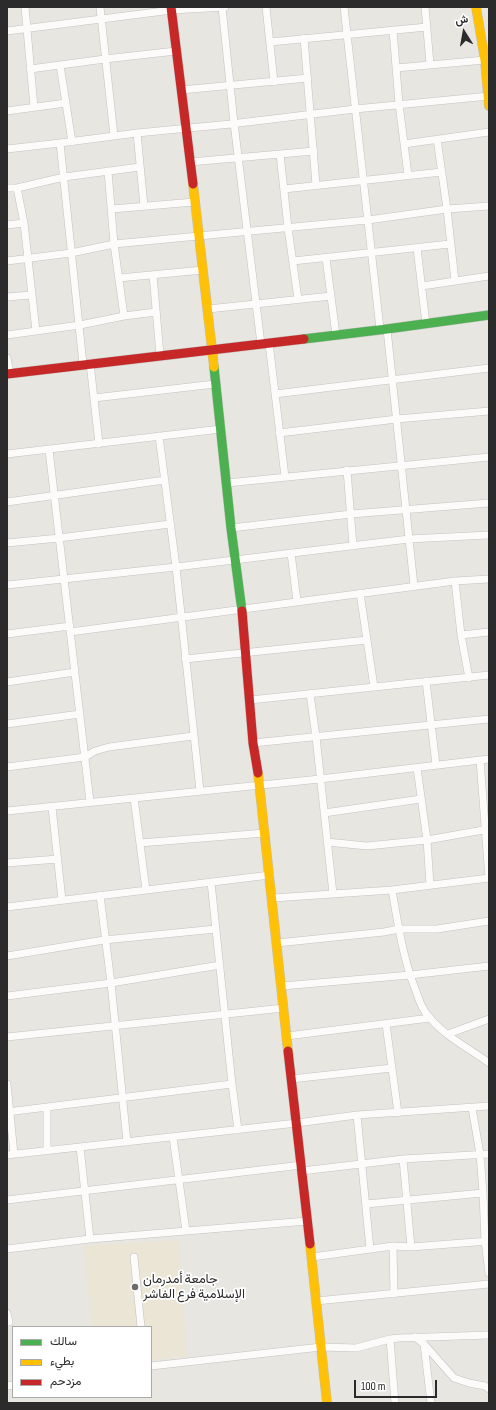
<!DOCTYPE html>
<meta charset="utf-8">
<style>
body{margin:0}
#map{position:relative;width:496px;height:1410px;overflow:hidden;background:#e8e6e0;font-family:"Sofia Sans Condensed",Vazirmatn,sans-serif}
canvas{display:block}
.frame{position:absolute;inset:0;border:8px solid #2b2b2b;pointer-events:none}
.legend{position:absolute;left:12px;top:1326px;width:140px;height:72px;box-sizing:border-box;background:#fff;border:1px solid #aaa;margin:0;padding:5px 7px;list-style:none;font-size:12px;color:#2b2b2b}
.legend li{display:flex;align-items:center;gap:8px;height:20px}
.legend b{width:20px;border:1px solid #aaa}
.north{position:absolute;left:444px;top:12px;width:40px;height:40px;-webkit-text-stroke:3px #fff;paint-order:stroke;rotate:349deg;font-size:11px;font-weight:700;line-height:16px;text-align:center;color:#2b2b2b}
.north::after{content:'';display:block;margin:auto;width:14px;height:18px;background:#2b2b2b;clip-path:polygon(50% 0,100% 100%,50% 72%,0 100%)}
.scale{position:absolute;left:354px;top:1380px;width:83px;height:18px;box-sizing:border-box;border:2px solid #2b2b2b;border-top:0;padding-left:5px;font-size:12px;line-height:14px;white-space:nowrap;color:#2b2b2b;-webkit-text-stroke:3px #fff;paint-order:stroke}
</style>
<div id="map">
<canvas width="496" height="1410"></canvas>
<div class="frame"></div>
<ul class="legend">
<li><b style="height:5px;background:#4caf50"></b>سالك</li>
<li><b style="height:5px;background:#ffc107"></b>بطيء</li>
<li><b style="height:5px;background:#c62828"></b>مزدحم</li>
</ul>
<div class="north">ش</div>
<div class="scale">100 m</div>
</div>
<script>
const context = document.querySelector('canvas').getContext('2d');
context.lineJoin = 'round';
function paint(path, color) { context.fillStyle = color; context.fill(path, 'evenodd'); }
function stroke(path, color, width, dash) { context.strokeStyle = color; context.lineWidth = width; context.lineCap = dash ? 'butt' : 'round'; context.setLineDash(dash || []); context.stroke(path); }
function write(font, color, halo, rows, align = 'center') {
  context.font = font + ' "Sofia Sans Condensed",Vazirmatn,sans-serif'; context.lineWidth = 3.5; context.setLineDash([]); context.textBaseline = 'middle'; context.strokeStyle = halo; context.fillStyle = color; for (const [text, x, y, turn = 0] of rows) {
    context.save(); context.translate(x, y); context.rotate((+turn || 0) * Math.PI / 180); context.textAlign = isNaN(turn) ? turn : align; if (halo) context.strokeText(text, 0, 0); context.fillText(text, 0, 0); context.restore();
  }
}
const education = new Path2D(`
 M 179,1240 L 187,1356 L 151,1360 L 151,1327 L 91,1327 L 84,1246 Z`);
const street = new Path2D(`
 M 25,7 L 34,107
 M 100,7 L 114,136
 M 222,7 L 234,123 L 261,344
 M 266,7 L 274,82
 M 344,7 L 380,329
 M 425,7 L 430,64
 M 393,30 L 399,104 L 408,175
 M 7,31 L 172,10 L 225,7
 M 304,38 L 316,185
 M 270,42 L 427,27
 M 60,65 L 72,142
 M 396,68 L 485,60 L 489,58
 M 30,69 L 105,59 L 176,51
 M 181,90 L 308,78
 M 7,111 L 66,103
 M 137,133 L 144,206
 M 437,139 L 447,209 L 455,281
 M 60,143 L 83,364
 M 404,144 L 489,132
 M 7,149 L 60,143 L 137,133 L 231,124 L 355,109 L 489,96
 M 280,154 L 288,228 L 298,299
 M 190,162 L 314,151
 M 108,171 L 114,244 L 124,316
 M 7,188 L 17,188 L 64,177 L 140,167
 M 17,188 L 24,223 L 36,331
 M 284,189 L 442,172
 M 112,209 L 194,202
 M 7,225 L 24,223
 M 417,248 L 426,324
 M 326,258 L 336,335
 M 7,261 L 71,253 L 114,244 L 368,220 L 447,209 L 489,206
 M 293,261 L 450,244
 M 153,275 L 160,355
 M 119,278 L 203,270
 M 422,286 L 489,276
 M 7,297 L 31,295
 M 208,309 L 331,296
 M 387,329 L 414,586
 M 7,335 L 80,325 L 124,316 L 156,312
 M 269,343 L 285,477
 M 7,358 L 10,374
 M 90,363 L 99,444
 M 275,394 L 489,368
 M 94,398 L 215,384
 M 279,433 L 397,419 L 489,411
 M 159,436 L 176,567 L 200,791
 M 49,450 L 90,802
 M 7,454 L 221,429
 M 347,470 L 353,546
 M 227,483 L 489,457
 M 7,502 L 165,480
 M 231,528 L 351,514 L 489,503
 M 7,543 L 59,538 L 170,524
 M 291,553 L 297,601
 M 455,581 L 461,635 L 469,678
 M 7,585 L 176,567 L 409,539 L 489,535
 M 360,593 L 374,687
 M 70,632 L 455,581 L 489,579
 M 7,634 L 70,626
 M 461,635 L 489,632
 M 185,659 L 367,640
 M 426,681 L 436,765
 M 7,682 L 75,672
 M 310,694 L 316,737 L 333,894
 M 250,700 L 489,675
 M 7,724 L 80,714
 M 253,743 L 489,719
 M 480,760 L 489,878
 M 7,767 L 85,757 L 95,751 L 109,747 L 193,736
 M 417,768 L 427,840 L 430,885
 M 134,798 L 146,890
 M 52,807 L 62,900
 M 7,811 L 320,779 L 489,759
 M 324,813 L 421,799
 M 327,842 L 367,846 L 427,840 L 489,829
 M 140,843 L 265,833
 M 7,863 L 58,859
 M 211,882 L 232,1084 L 238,1130
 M 392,890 C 398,924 403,959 416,991 C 419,1001 423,1011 430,1018 C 446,1037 470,1049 489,1063
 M 100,895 L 111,983 L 127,1142
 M 273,898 L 392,890 L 489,878
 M 7,907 L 270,875
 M 277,943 L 384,932 L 399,929 L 437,929 L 489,921
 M 7,956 L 104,940 L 216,929
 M 282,986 L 410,975 L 489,966
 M 7,996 L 111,983 L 220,965
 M 386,1024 L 398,1113
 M 448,1034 L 489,1019
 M 287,1036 L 430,1018
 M 7,1037 L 284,1008
 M 291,1079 L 392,1068
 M 7,1084 L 14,1154
 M 47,1108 L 47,1150
 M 472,1108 L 480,1154 L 483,1193 L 485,1241 L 489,1273
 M 7,1112 L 232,1084
 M 357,1115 L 370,1249
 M 173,1137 L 186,1231
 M 80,1147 L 90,1239
 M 7,1155 L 297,1123 L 357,1115 L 489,1106
 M 403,1159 L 411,1247
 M 302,1171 L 403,1159 L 489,1154
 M 7,1200 L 302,1165
 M 366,1204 L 483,1193
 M 393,1246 L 394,1294
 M 7,1249 L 90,1239 L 307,1221
 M 134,1257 L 141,1327
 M 312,1257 L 393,1246 L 411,1247 L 489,1241
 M 316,1301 L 489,1284
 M 7,1313 L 9,1322
 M 415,1337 L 424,1344 L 454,1378 L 469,1383 L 485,1386 L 489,1389
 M 390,1339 L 395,1403
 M 424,1344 L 431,1403
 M 151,1366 L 321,1347 L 356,1348 L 390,1339 L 399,1338 L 489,1335
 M 7,1386 L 13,1385`);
const fast = new Path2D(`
 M 304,339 L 387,329 L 489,315
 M 214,367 L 231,528 L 242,611`);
const slow = new Path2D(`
 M 476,7 L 485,60 L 489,106
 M 193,184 L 214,367
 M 258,773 L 288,1051
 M 310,1244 L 327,1403`);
const jam = new Path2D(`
 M 171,7 L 193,184
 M 7,374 L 304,339
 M 242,611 L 253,743 L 258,773
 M 288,1051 L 310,1244`);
const markers = [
 [135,1287,4,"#6d6c6a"]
];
const poiNames = [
 ["جامعة أمدرمان",143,1280],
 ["الإسلامية فرع الفاشر",143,1295]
];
paint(education, '#ebe5d5');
stroke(street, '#c2c2c1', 8);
stroke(fast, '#c2c2c1', 10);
stroke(slow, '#c2c2c1', 10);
stroke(jam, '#c2c2c1', 10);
stroke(street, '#fcfbfa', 7);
stroke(fast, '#4caf50', 9);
stroke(slow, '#ffc107', 9);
stroke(jam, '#c62828', 9);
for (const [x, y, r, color] of markers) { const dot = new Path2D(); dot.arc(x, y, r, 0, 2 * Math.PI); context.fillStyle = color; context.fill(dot); stroke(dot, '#fff', 1.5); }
write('13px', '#2b2b2b', '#fff', poiNames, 'left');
</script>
